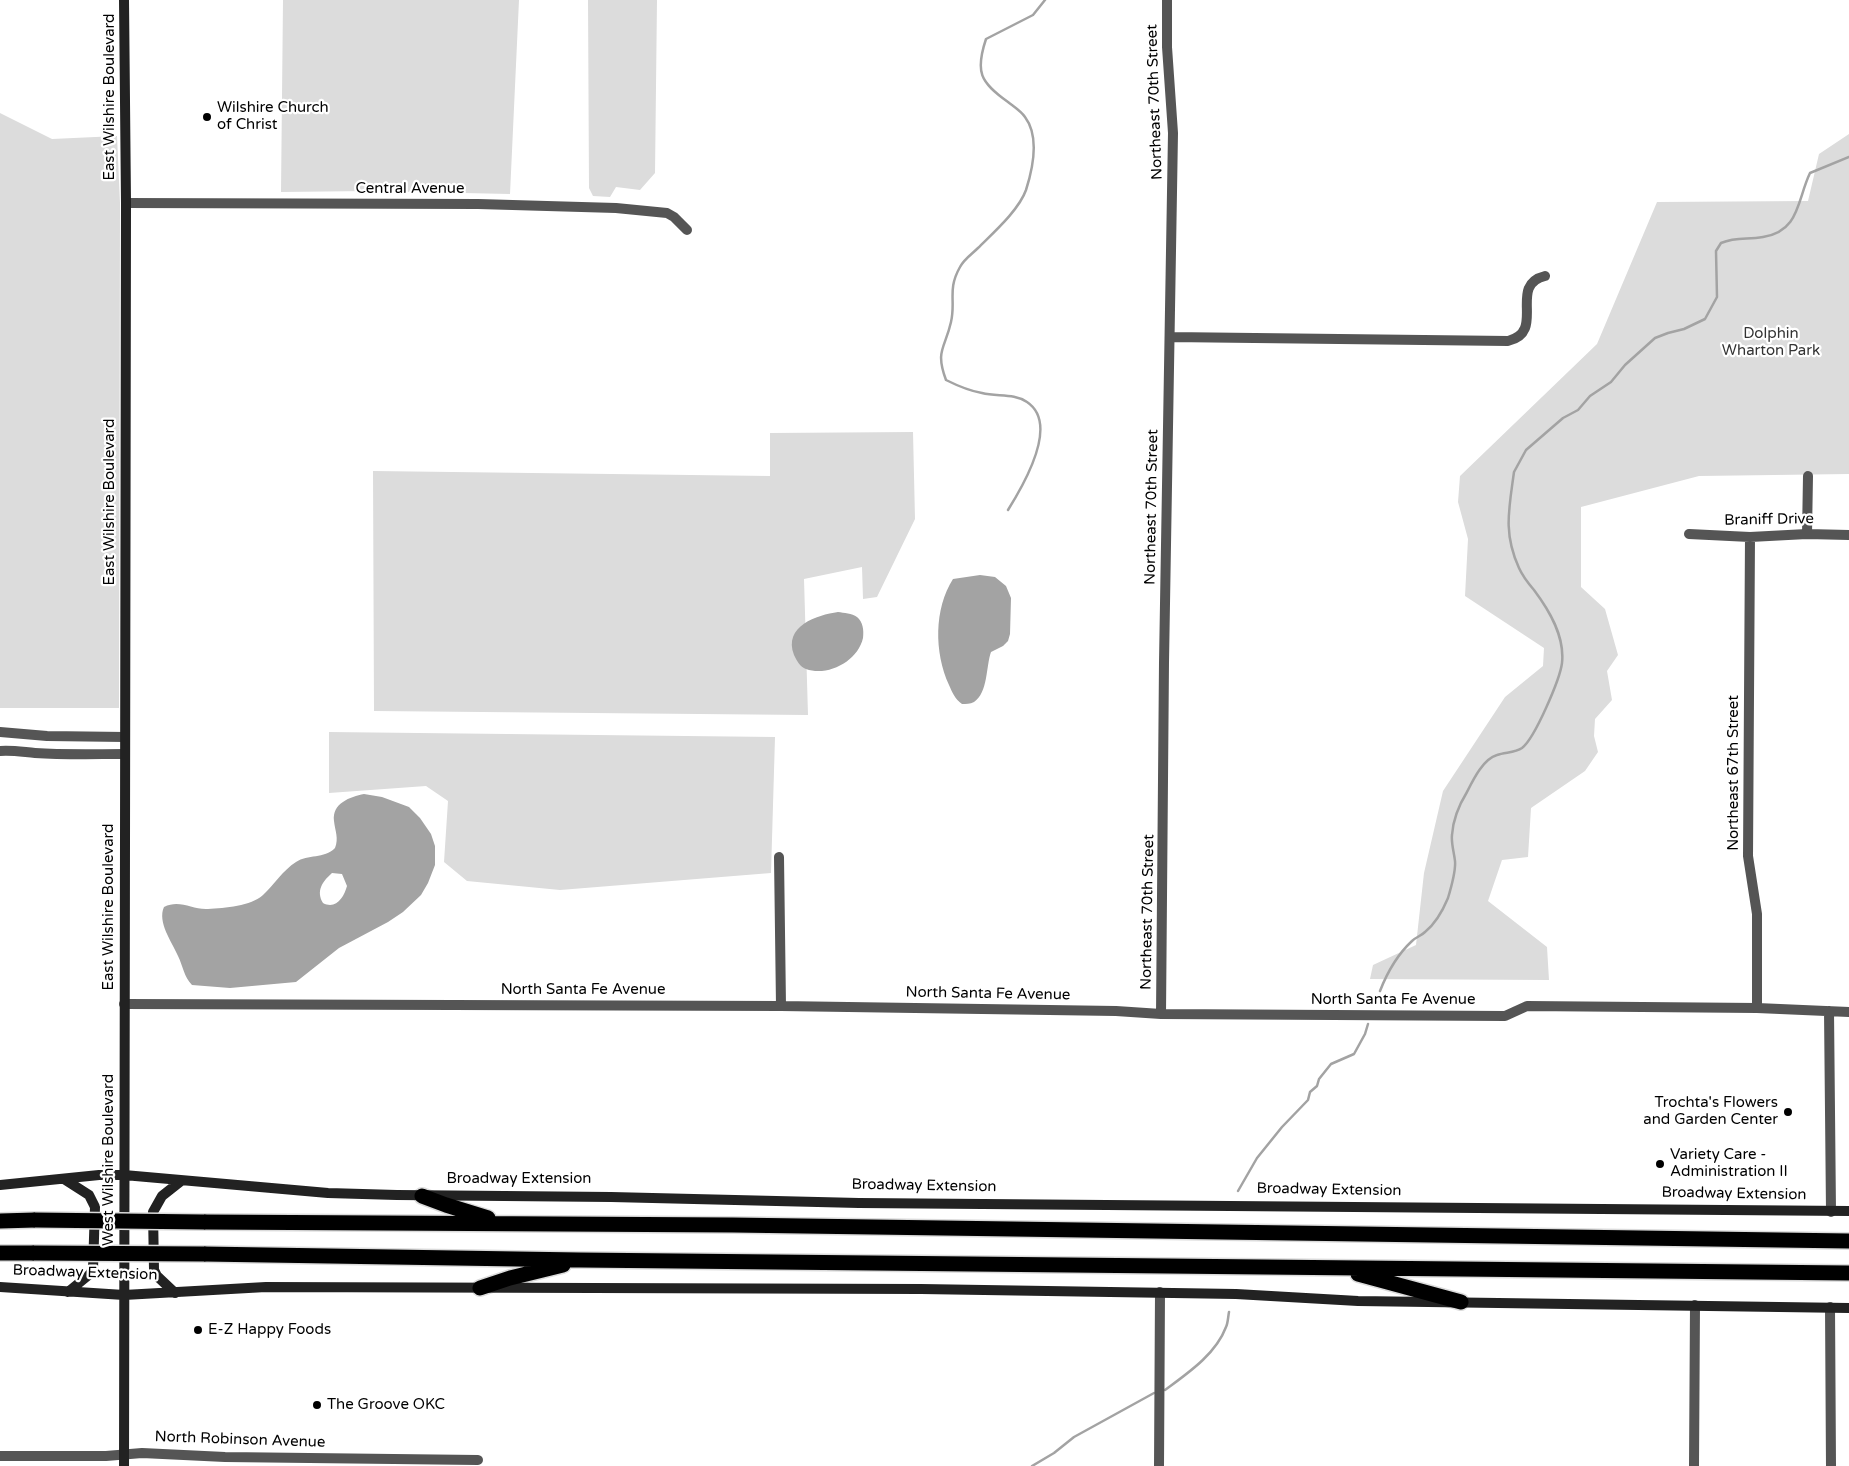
<!DOCTYPE html>
<style>
body{margin:0}
canvas{display:block;background:#fff}
</style>
<canvas width="1849" height="1466"></canvas>
<script>
const context = document.querySelector('canvas').getContext('2d');
context.lineJoin = 'round';
function paint(path, color) { context.fillStyle = color; context.fill(path, 'evenodd'); }
function stroke(path, color, width, dash) { context.strokeStyle = color; context.lineWidth = width; context.lineCap = dash ? 'butt' : 'round'; context.setLineDash(dash || []); context.stroke(path); }
function write(font, color, halo, rows, align = 'center') {
  context.font = font + ' "Varela Round",sans-serif'; context.lineWidth = 4.5; context.setLineDash([]); context.textBaseline = 'middle'; context.strokeStyle = halo; context.fillStyle = color; for (const [text, x, y, turn = 0] of rows) {
    context.save(); context.translate(x, y); context.rotate((+turn || 0) * Math.PI / 180); context.textAlign = isNaN(turn) ? turn : align; if (halo) context.strokeText(text, 0, 0); context.fillText(text, 0, 0); context.restore();
  }
}
const green = new Path2D(`
 M 283,0 L 519,0 L 510,194 L 369,191 L 281,192 Z
 M 588,0 L 657,0 L 655,173 L 640,190 L 616,187 L 610,197 L 593,196 L 589,188 Z
 M 0,113 L 52,139 L 117,136 L 120,203 L 119,708 L 0,708 Z
 M 1849,134 L 1849,474 L 1699,476 L 1581,507 L 1581,587 L 1605,609 L 1618,655 L 1607,671 L 1612,700 L 1595,719 L 1594,736 L 1598,752 L 1585,771 L 1531,808 L 1528,857 L 1502,860 L 1488,901 L 1547,947 L 1549,980 L 1370,979 L 1373,965 L 1416,945 L 1424,873 L 1443,791 L 1505,697 L 1543,666 L 1544,648 L 1465,596 L 1468,539 L 1458,502 L 1460,476 L 1597,344 L 1657,202 L 1808,201 L 1819,154 Z
 M 913,432 L 915,519 L 877,597 L 863,599 L 862,567 L 804,579 L 808,715 L 374,711 L 373,471 L 770,476 L 770,433 Z
 M 329,732 L 775,737 L 771,873 L 560,890 L 467,881 L 444,862 L 448,801 L 426,786 L 329,793 Z`);
const water = new Path2D(`
 M 980,575 L 995,577 L 1006,586 L 1011,598 L 1010,634 L 1008,641 L 1003,646 L 991,652 C 986,666 988,693 974,702 C 970,704 966,704 962,704 C 955,699 952,692 949,685 C 934,652 934,609 953,579 Z
 M 838,612 C 844,613 852,613 857,617 C 863,622 864,630 863,638 C 858,661 828,677 806,669 C 800,667 797,661 794,655 C 783,626 817,615 838,612 Z
 M 364,794 L 382,797 L 409,807 L 420,818 L 431,834 L 435,846 L 435,865 L 428,883 L 421,895 L 403,912 L 388,922 L 339,948 L 296,982 L 230,988 L 192,985 C 184,977 183,966 178,956 C 172,942 157,922 164,907 C 180,899 192,910 208,909 C 225,908 251,906 263,895 C 274,885 283,870 296,862 C 308,854 324,859 335,848 C 339,838 335,831 334,821 C 332,803 350,797 364,794 ZM 332,873 L 342,874 L 347,886 C 344,897 336,910 323,903 C 316,891 322,882 332,873 Z`);
const stream = new Path2D(`
 M 1008,510 C 1023,486 1060,424 1027,402 C 1014,393 997,397 982,393 C 970,391 958,386 946,380 C 935,350 945,349 951,322 C 956,301 947,290 960,267 C 964,259 972,254 978,248 C 993,233 1019,210 1026,190 C 1033,168 1040,137 1025,117 C 1021,111 1013,106 1008,102 C 980,82 975,72 986,39 L 1033,15 L 1045,0
 M 1380,991 C 1387,973 1398,954 1412,941 C 1416,937 1421,936 1425,932 C 1435,924 1443,910 1448,898 C 1451,888 1456,871 1455,861 C 1454,852 1451,843 1452,835 C 1453,819 1459,805 1467,792 C 1473,780 1483,759 1497,755 C 1505,752 1515,753 1522,748 C 1535,738 1560,679 1562,663 C 1565,636 1549,610 1534,590 C 1528,583 1523,577 1519,568 C 1503,533 1509,509 1514,472 L 1526,450 L 1563,418 L 1578,410 L 1590,396 L 1611,382 L 1625,365 L 1655,338 L 1668,333 L 1684,329 L 1705,319 L 1717,297 L 1716,251 L 1721,243 C 1737,236 1747,240 1763,237 C 1800,231 1797,200 1810,173 L 1849,157
 M 1238,1191 L 1257,1158 L 1282,1127 L 1308,1100 L 1310,1092 L 1317,1086 L 1319,1079 L 1331,1064 L 1354,1054 L 1365,1034 L 1368,1024
 M 1165,1390 C 1188,1373 1216,1354 1226,1327 C 1228,1323 1228,1317 1229,1312
 M 1032,1466 L 1054,1453 L 1074,1437 L 1154,1393`);
const street = new Path2D(`
 M 126,203 L 478,204 L 616,208 L 667,213 L 674,217 L 687,230
 M 1170,337 L 1508,341 C 1547,332 1507,285 1545,276
 M 1689,534 L 1750,537 L 1807,534 L 1849,535
 M 1807,534 L 1808,476
 M 1750,537 L 1748,856 L 1757,914 L 1757,1008
 M 0,732 L 47,736 L 125,737
 M 0,751 C 12,750 23,752 35,753 C 65,755 95,754 125,754
 M 779,857 L 781,1006
 M 124,1004 L 781,1006 L 1116,1011 L 1161,1014 L 1505,1016 L 1527,1006 L 1757,1008 L 1849,1012
 M 1829,1011 L 1831,1212
 M 1161,1014 L 1164,662 L 1173,133 L 1167,47 L 1167,0
 M 1830,1307 L 1831,1466
 M 0,1456 L 106,1456 L 142,1453 L 225,1457 L 478,1460
 M 1159,1466 L 1160,1292
 M 1694,1466 L 1695,1305`);
const secondary = new Path2D(`
 M 64,1179 L 89,1195 L 95,1207 L 93,1269 L 90,1274 L 68,1292
 M 0,1185 L 99,1175 L 124,1175 L 328,1193 L 397,1195 L 611,1197 L 859,1203 L 1849,1211
 M 0,1287 L 124,1295 L 266,1287 L 921,1289 L 1236,1294 L 1358,1301 L 1849,1308
 M 175,1293 L 157,1276 L 154,1270 L 153,1212 L 162,1196 L 181,1181
 M 124,1466 L 126,203 L 124,0`);
const highway = new Path2D(`
 M 422,1196 L 446,1205 L 488,1218
 M 0,1221 L 35,1220
 M 204,1222 L 733,1225 L 1849,1241
 M 0,1253 L 34,1253
 M 204,1254 L 580,1260 L 1849,1273
 M 1358,1274 L 1461,1302
 M 480,1288 L 510,1278 L 563,1265`);
const highwayBridge = new Path2D(`
 M 35,1220 L 204,1222
 M 34,1253 L 204,1254`);
const markers = [
 [207,117,5,"#000"],
 [1788,1112,5,"#000"],
 [1660,1164,5,"#000"],
 [198,1330,5,"#000"],
 [317,1405,5,"#000"]
];
const streetNames = [
 ["East Wilshire Boulevard",110,97,-90],
 ["Northeast 70th Street",1155,102,-92],
 ["Central Avenue",410,189],
 ["East Wilshire Boulevard",110,502,-90],
 ["Northeast 70th Street",1152,507,-89],
 ["Braniff Drive",1769,520,-1],
 ["Northeast 67th Street",1734,773,-90],
 ["East Wilshire Boulevard",109,907,-90],
 ["Northeast 70th Street",1148,912,-89],
 ["North Santa Fe Avenue",583,990],
 ["North Santa Fe Avenue",988,994,1],
 ["North Santa Fe Avenue",1393,1000],
 ["West Wilshire Boulevard",109,1160,-90],
 ["Broadway Extension",519,1179],
 ["Broadway Extension",924,1186,1],
 ["Broadway Extension",1329,1190,1],
 ["Broadway Extension",1734,1194,1],
 ["Broadway Extension",85,1273,2],
 ["North Robinson Avenue",240,1440,2]
];
const poiNames = [
 ["Wilshire Church",217,108],
 ["of Christ",217,125],
 ["Trochta's Flowers",1778,1103,"right"],
 ["and Garden Center",1778,1120,"right"],
 ["Variety Care -",1670,1155],
 ["Administration II",1670,1172],
 ["E-Z Happy Foods",208,1330],
 ["The Groove OKC",327,1405]
];
const parkNames = [
 ["Dolphin",1771,334],
 ["Wharton Park",1771,351]
];
paint(green, '#dcdcdc');
paint(water, '#a3a3a3');
stroke(stream, '#a3a3a3', 2.5);
stroke(highway, '#dbdbdb', 18);
stroke(street, '#555', 10);
stroke(secondary, '#222', 10);
stroke(highway, '#000', 15);
stroke(highwayBridge, '#dbdbdb', 18, []);
stroke(highwayBridge, '#000', 15);
for (const [x, y, r, color] of markers) { const dot = new Path2D(); dot.arc(x, y, r, 0, 2 * Math.PI); context.fillStyle = color; context.fill(dot); stroke(dot, '#fff', 2); }
write('15px', '#000', '#fff', streetNames);
write('15px', '#000', '#fff', poiNames, 'left');
write('15px', '#333', '#fff', parkNames);
</script>
